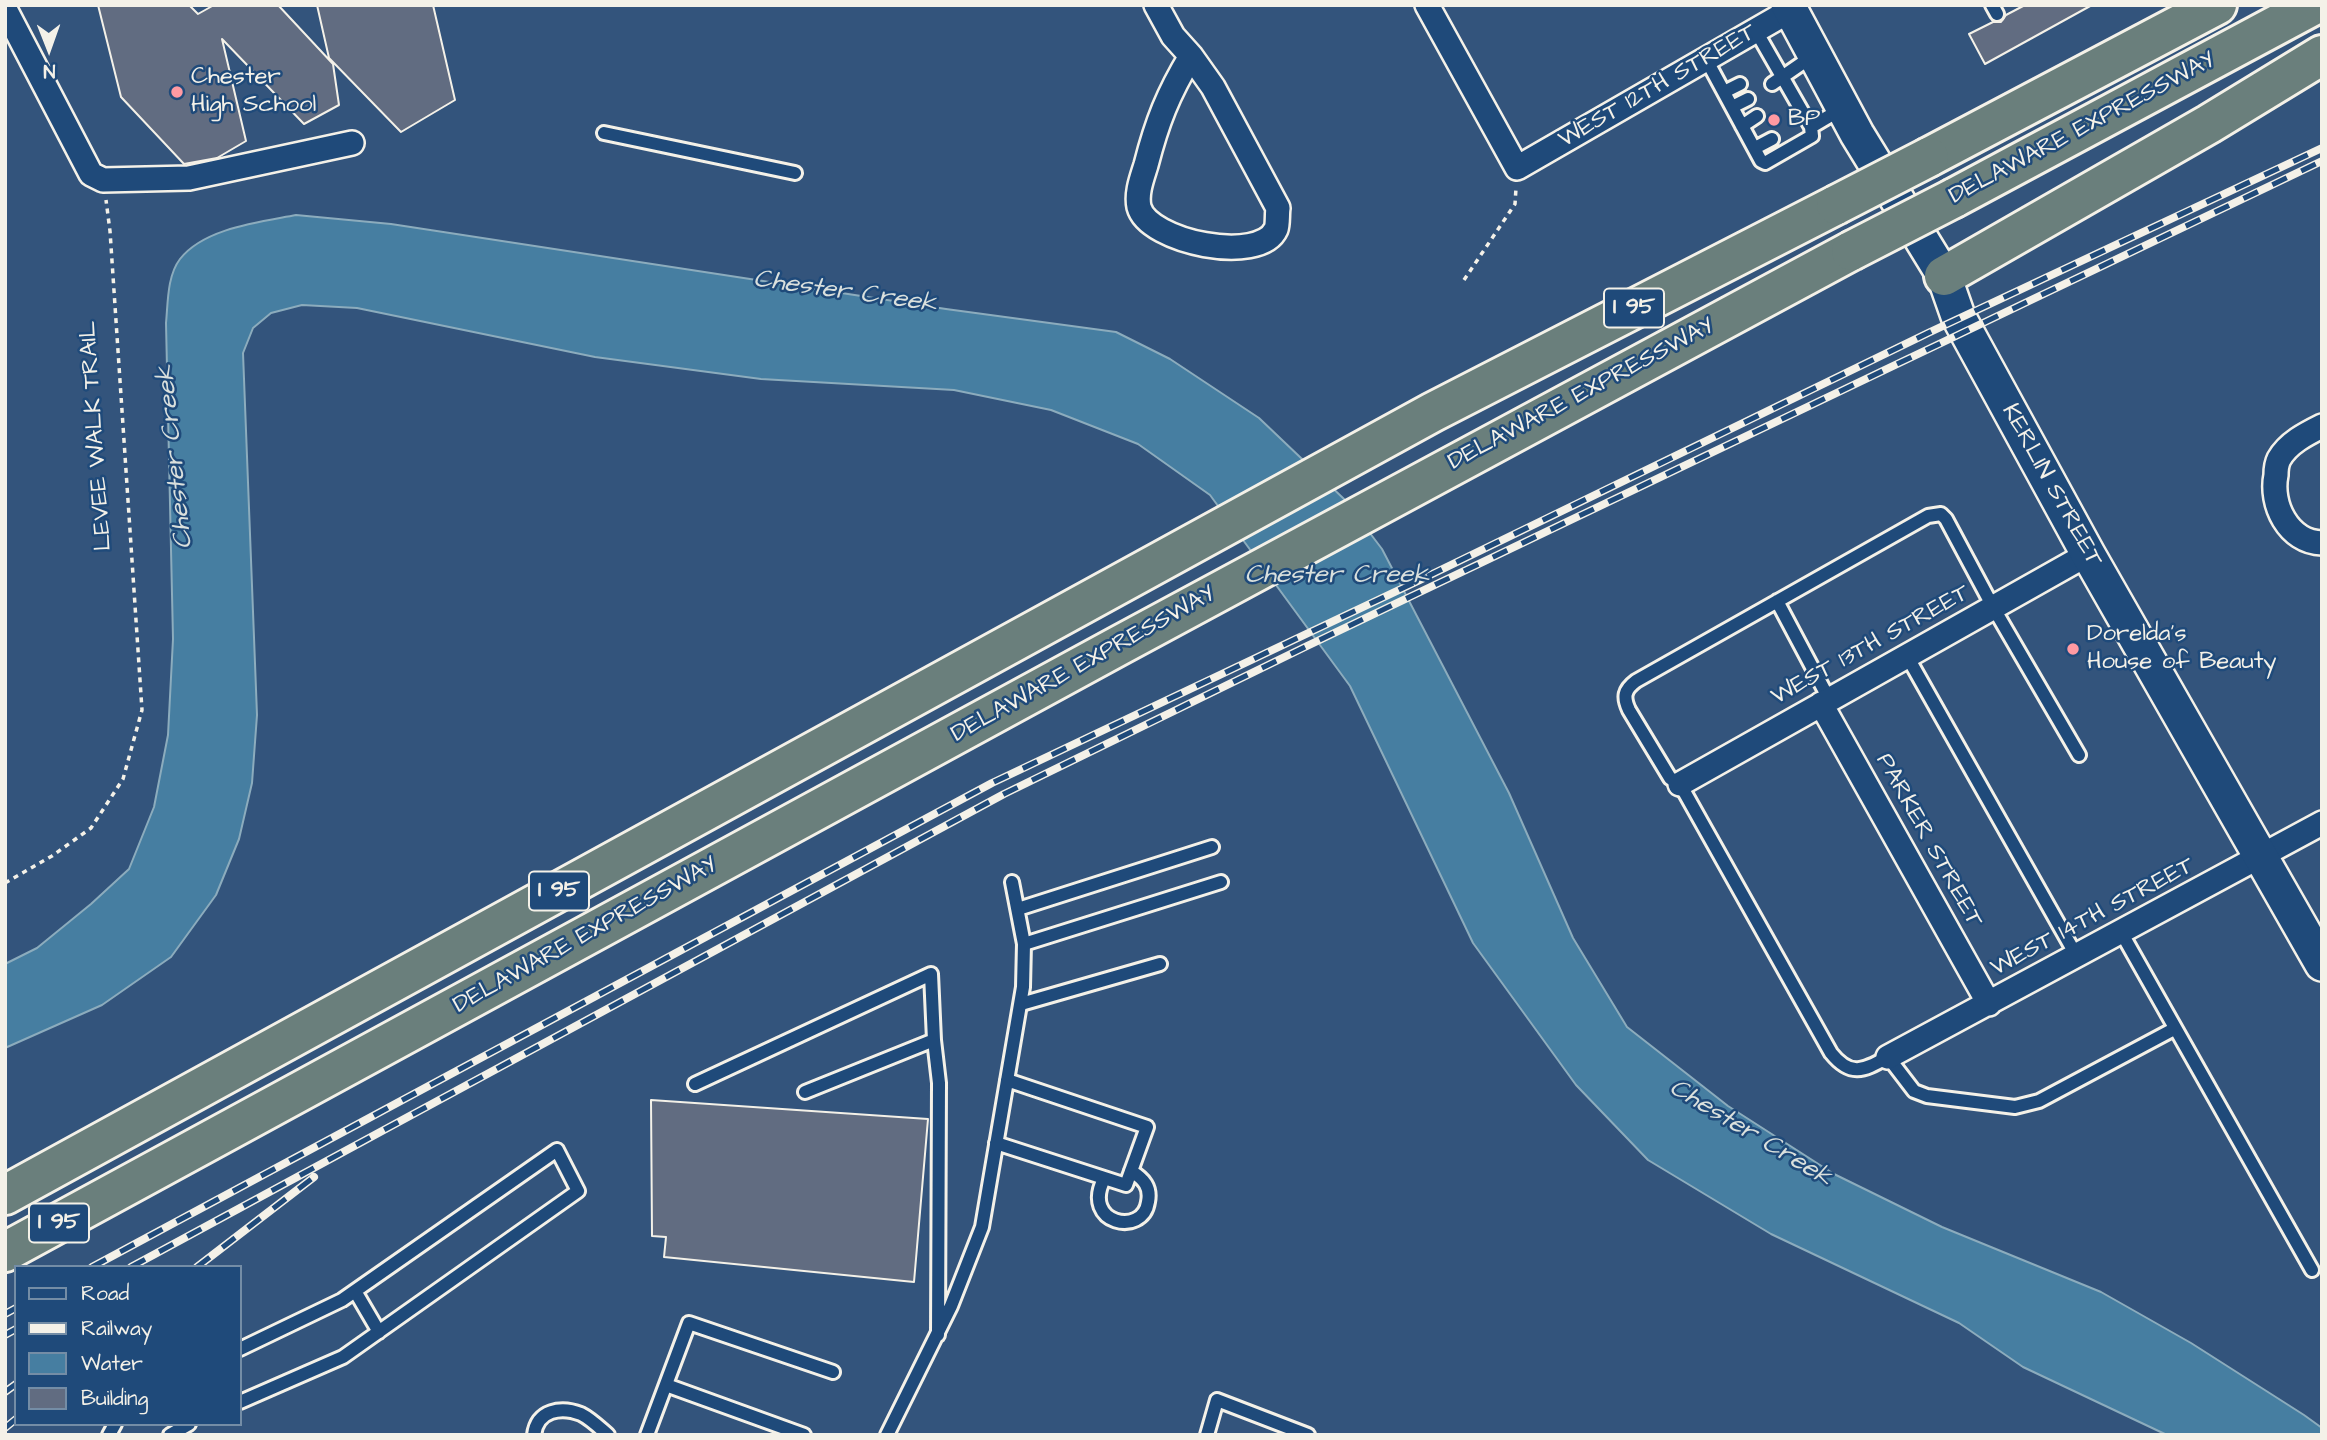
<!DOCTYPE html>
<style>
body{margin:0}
#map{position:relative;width:2327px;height:1440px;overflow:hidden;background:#33547c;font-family:"Architects Daughter",sans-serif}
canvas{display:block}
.frame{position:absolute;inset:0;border:7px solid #f4f1e8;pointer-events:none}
.legend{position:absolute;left:14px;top:1265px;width:228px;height:161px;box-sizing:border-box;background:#1f4a7a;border:2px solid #748da6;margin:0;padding:9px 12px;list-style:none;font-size:21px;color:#f4f1e8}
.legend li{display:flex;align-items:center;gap:14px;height:35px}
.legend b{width:35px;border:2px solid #748da6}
.north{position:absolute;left:14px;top:14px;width:70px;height:70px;-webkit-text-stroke:5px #1f4a7a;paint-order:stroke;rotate:179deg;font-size:19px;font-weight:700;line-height:28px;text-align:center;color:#f4f1e8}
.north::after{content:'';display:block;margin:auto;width:24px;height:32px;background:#f4f1e8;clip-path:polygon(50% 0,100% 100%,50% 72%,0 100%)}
</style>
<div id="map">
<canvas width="2327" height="1440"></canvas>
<div class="frame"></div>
<ul class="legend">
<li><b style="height:9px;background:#1f4a7a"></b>Road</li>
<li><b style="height:9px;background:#f4f1e8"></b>Railway</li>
<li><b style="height:19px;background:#467ea1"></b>Water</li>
<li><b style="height:19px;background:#616c81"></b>Building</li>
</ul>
<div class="north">N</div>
</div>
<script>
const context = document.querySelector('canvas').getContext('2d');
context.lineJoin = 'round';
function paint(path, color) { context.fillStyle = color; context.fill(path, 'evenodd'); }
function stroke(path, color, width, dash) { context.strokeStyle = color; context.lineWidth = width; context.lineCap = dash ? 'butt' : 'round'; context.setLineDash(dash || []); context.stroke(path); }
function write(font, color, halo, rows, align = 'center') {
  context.font = font + ' "Architects Daughter",sans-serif'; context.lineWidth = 5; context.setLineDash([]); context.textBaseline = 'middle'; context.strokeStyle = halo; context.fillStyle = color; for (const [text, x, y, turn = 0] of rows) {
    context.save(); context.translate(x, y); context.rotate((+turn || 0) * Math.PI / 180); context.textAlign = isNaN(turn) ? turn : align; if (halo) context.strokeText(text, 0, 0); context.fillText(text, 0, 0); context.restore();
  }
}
const water = new Path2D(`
 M 296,215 L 391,224 L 946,309 L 1116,332 L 1170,359 L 1259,418 L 1344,499 L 1382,549 L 1509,793 L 1573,938 L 1627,1027 L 1728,1106 L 1834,1174 L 1942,1227 L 2101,1292 L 2191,1343 L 2304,1415 L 2322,1428 L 2322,1435 L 2167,1435 L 2023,1367 L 1959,1323 L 1771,1234 L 1648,1160 L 1576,1085 L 1473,943 L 1350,686 L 1210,495 L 1138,444 L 1051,410 L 954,390 L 761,379 L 595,357 L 357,308 L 302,305 L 271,313 L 253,328 L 243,353 L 257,715 L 252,783 L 239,839 L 216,895 L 171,957 L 102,1005 L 5,1048 L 5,964 L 37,948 L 91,904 L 129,869 L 154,807 L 168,735 L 173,639 L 166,323 C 168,303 167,276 180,259 C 204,228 260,222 296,215 Z`);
const building = new Path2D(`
 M 98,5 L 189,5 L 198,14 L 214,5 L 278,5 L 333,64 L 339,105 L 304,124 L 222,39 L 246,141 L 217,158 L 184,164 L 121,97 Z
 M 317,5 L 433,5 L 455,100 L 401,132 L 329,58 Z
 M 2025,5 L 2092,5 L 1985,64 L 1969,34 L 1993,22 L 2001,22 L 2006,15 Z
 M 651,1100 L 928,1119 L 914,1282 L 664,1257 L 666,1237 L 652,1236 Z`);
const path = new Path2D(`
 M 1464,280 L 1515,204 L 1516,188
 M 5,883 L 52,856 L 91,828 L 123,779 L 142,710 L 110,231 L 106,200`);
const lane = new Path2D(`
 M 1992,5 L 1997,14
 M 1756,31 L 1811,127
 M 1706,59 L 1761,161 L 1765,163 L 1812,136 L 1811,127 L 1843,108
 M 1772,84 L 1814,55
 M 1724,92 L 1740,84
 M 1732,107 L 1748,99
 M 1742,126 L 1757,116
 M 604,133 L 795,173
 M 1755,148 L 1772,139
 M 1777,601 L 1829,699
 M 1907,656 L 2076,955
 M 2079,755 L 1993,607 L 1946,519 L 1941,514 L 1928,516 L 1636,681 C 1624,690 1623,697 1629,710 L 1670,778 L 1680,784 L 1831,1053 C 1851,1078 1864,1070 1888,1057 L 1914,1091 L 1927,1096 L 2015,1107 L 2039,1101 L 2174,1029
 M 1018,909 L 1212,847
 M 2121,932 L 2312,1270
 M 1024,944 L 1221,882
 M 1021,1004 L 1160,964
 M 695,1084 L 931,974 L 934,1040 L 939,1083 L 938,1335
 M 805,1092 L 934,1040
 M 996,1143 L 1126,1185 L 1147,1127 L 1007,1080
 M 1104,1179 C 1081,1224 1143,1237 1148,1202 C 1151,1187 1144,1179 1131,1171
 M 355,1291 L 379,1332
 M 240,1349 L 342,1300 L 557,1150 L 578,1191 L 343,1357 L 240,1402
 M 666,1385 L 804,1435
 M 109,1435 L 115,1424
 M 170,1435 L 189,1424
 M 534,1435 C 537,1410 561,1406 581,1414 C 591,1419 600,1428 608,1435
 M 647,1435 L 689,1323 L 833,1372
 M 887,1435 L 951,1306 L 982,1227 L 1023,987 L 1024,944 L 1012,882
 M 1207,1435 L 1217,1400 L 1308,1435`);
const street = new Path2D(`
 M 1156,5 L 1173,36 L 1191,56 L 1213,87 L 1278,208 C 1277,214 1278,224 1276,229 C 1260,265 1148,242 1139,207 C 1136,193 1142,178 1146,165 C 1157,122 1168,94 1191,56
 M 1427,5 L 1517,168 L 1791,10
 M 5,9 L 91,174 L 103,180 L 189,178 L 352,143
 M 2322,426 C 2306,434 2288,443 2279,459 C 2277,463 2276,470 2276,475 C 2270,504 2288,542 2322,543
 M 1821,704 L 1989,1004
 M 1680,784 L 2088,554
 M 1888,1057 L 2322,823`);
const secondary = new Path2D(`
 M 1788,5 L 1857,134 L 1944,276 L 1958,316 L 2088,554 L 2322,964`);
const highway = new Path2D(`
 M 1929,157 L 2217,5
 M 1954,198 L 2314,5
 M 1944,276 L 2209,124 L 2322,55
 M 5,1195 L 1433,412 L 1836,205
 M 5,1252 L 1120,645 L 1851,251`);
const rail = new Path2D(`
 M 92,1267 L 992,783 L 1420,580 L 1928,333 L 2322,148
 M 131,1267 L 1004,794 L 1307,646 L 2322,161
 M 197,1267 L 314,1177
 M 5,1314 L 16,1308
 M 5,1335 L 16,1329
 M 5,1392 L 16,1384
 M 5,1428 L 16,1419`);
const highwayBridge = new Path2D(`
 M 1836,205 L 1929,157
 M 1851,251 L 1954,198`);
const markers = [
 [177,92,7,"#ff9aa2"],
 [1774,120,7,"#ff9aa2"],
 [2073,649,7,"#ff9aa2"]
];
const shields = [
 [1634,308,60],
 [559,891,60],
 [59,1223,60]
];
const shieldNames = [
 ["I 95",1634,308],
 ["I 95",559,891],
 ["I 95",59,1223]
];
const poiNames = [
 ["Chester",191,78],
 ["High School",191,106],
 ["BP",1788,120],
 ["Dorelda's",2087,635],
 ["House of Beauty",2087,663]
];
const streetNames = [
 ["WEST 12TH STREET",1658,87,-30],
 ["DELAWARE EXPRESSWAY",2083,129,-28],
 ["DELAWARE EXPRESSWAY",1582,395,-28],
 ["LEVEE WALK TRAIL",97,436,-94],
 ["KERLIN STREET",2051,486,61],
 ["WEST 13TH STREET",1871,646,-29],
 ["DELAWARE EXPRESSWAY",1084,665,-29],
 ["PARKER STREET",1928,841,61],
 ["WEST 14TH STREET",2093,918,-28],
 ["DELAWARE EXPRESSWAY",586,936,-29]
];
const waterNames = [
 ["Chester Creek",845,293,8],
 ["Chester Creek",176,457,-96],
 ["Chester Creek",1337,577],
 ["Chester Creek",1750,1134,31]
];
paint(water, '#467ea1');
stroke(water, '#8cacbd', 2);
paint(building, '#616c81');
stroke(building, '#f4f1e8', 2);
stroke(lane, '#f4f1e8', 18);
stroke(street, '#f4f1e8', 28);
stroke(secondary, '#f4f1e8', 38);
stroke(highway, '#f4f1e8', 44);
stroke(path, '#f4f1e8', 3.5, [5, 5]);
stroke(lane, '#1f4a7a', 12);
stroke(street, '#1f4a7a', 23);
stroke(secondary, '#1f4a7a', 33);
stroke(highway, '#6a7f7c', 38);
stroke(rail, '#f4f1e8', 8);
stroke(rail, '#1f4a7a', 5, [16]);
stroke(highwayBridge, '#f4f1e8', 44, []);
stroke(highwayBridge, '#6a7f7c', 38);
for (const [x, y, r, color] of markers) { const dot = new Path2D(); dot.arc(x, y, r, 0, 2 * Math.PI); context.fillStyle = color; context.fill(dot); stroke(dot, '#1f4a7a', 2.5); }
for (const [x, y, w] of shields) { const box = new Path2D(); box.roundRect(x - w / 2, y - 19.5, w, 39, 5); context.fillStyle = '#1f4a7a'; context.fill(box); stroke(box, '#f4f1e8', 2); }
write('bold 23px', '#f4f1e8', null, shieldNames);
write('24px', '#f4f1e8', '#1f4a7a', poiNames, 'left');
write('24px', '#f4f1e8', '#1f4a7a', streetNames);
write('italic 26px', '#dae0dd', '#1f4a7a', waterNames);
</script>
